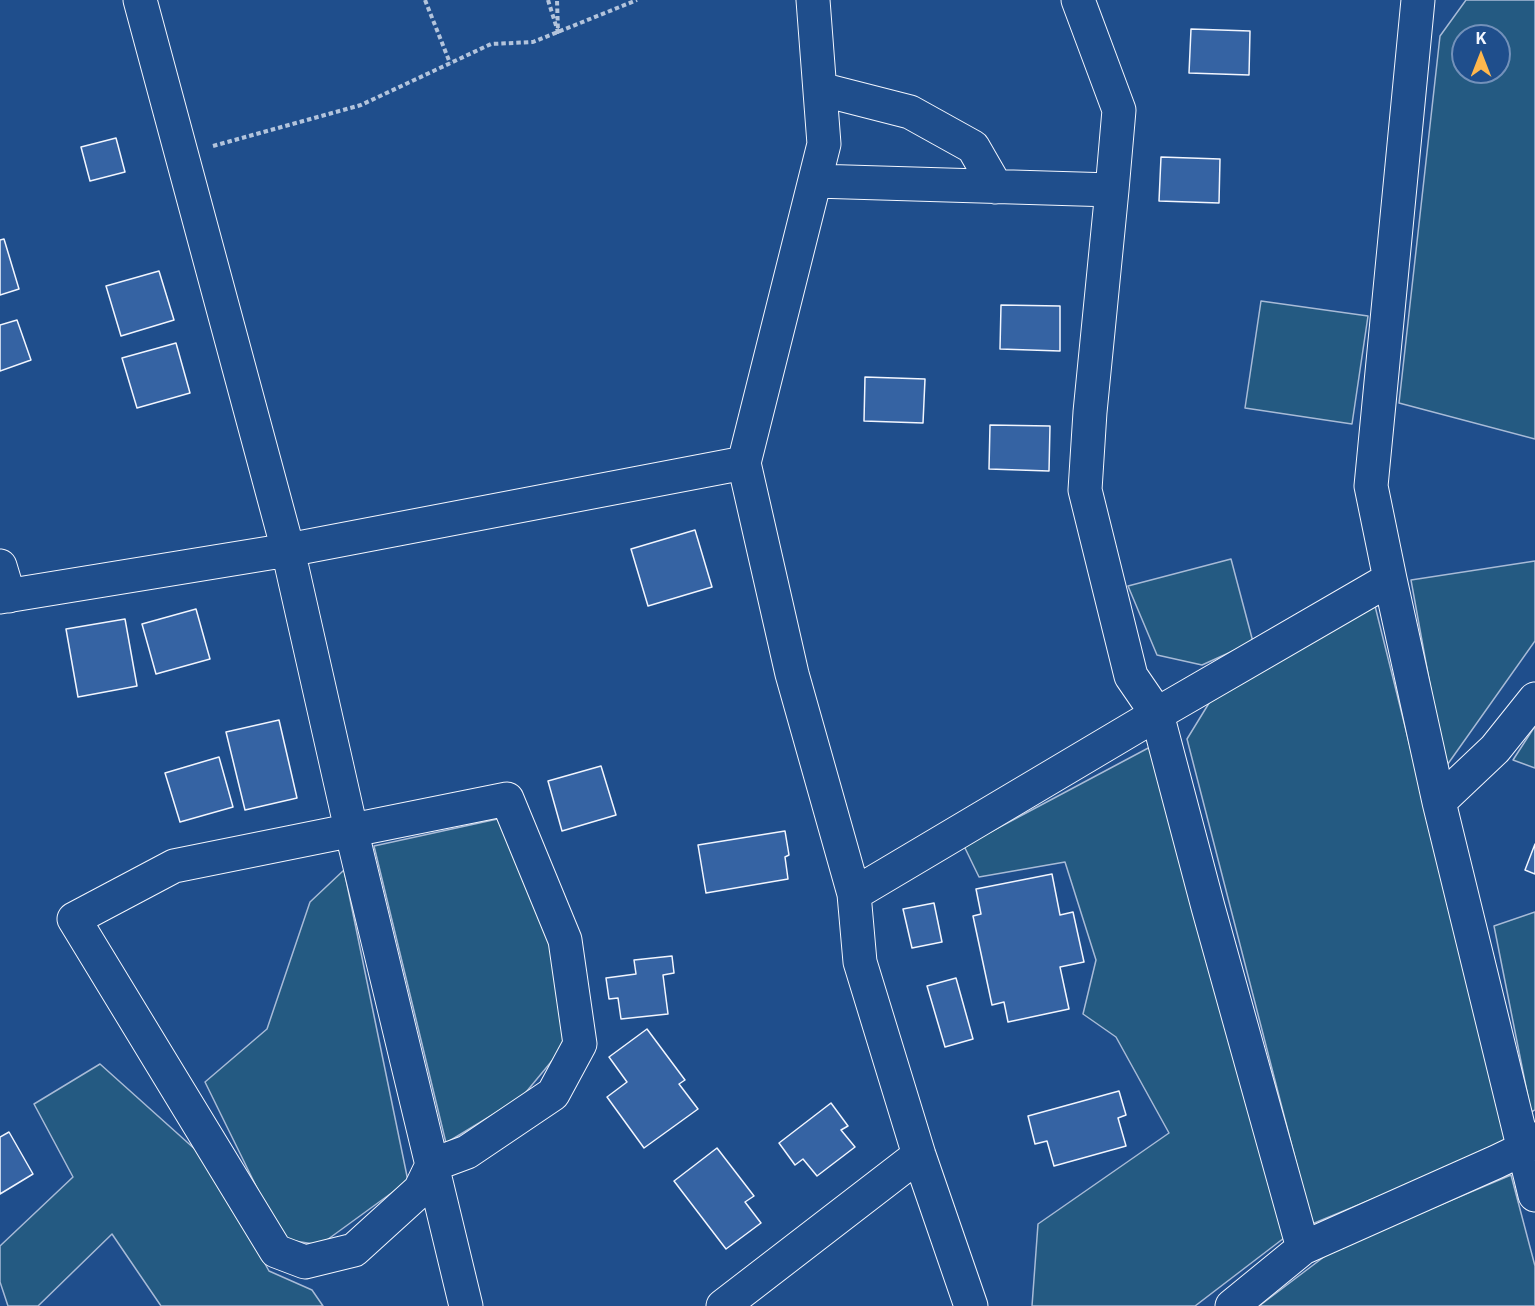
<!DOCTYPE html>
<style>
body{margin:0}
#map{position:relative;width:1535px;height:1306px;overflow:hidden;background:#1f4e8c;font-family:"IBM Plex Sans",sans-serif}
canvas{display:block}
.north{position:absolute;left:1451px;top:24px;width:60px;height:60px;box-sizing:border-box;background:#1f4e8c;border:2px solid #7391ba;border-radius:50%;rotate:0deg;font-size:16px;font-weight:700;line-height:24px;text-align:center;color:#f2f6ff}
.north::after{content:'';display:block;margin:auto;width:21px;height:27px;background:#ffb74d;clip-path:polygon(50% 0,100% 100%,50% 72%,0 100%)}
</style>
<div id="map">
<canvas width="1535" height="1306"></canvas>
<div class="north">K</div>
</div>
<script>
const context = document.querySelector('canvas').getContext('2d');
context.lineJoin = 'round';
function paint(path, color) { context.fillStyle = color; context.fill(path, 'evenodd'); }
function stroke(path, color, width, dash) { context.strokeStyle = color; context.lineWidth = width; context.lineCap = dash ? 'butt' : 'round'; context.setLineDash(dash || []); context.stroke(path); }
const green = new Path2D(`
 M 1466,0 L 1535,0 L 1535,439 L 1399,403 L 1440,36 ZM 1463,36 L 1499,36 L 1499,72 L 1463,72 Z
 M 1261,301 L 1368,316 L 1352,424 L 1245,408 Z
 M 1231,559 L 1253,642 L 1202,665 L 1157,655 L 1128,586 Z
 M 1535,561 L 1535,641 L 1445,768 L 1411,580 Z
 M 1375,606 L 1509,1143 L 1312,1224 L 1187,739 L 1214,695 Z
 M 1535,726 L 1535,768 L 1513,760 Z
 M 1152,746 L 1284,1238 L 1195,1306 L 1032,1306 L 1038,1224 L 1169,1133 L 1116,1037 L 1083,1014 L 1096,960 L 1065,862 L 979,877 L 964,846 Z
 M 502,818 L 551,946 L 570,1039 L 522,1097 L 446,1143 L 374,846 Z
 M 344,870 L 408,1181 L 320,1245 L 282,1239 L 205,1082 L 267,1029 L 310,902 Z
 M 1535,912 L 1535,1110 L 1531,1112 L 1494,926 Z
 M 100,1064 L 207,1160 L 269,1271 L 312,1290 L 323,1306 L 161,1306 L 112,1234 L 38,1306 L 8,1306 L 0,1282 L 0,1246 L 73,1177 L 34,1104 Z
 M 1511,1175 L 1535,1266 L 1535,1306 L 1259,1306 L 1333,1250 Z`);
const building = new Path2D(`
 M 1191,29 L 1250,31 L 1249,75 L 1189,73 Z
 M 116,138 L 125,172 L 90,181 L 81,147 Z
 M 1161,157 L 1220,159 L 1219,203 L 1159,201 Z
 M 4,239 L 19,289 L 0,295 L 0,240 Z
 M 159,271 L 174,320 L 121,336 L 106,286 Z
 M 1001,305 L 1060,306 L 1060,351 L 1000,349 Z
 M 17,320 L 31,360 L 0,371 L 0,325 Z
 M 176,343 L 190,393 L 137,408 L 122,358 Z
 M 865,377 L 925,379 L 923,423 L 864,421 Z
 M 990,425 L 1050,426 L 1049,471 L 989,469 Z
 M 695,530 L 712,587 L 648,606 L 631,549 Z
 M 196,609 L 210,659 L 156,674 L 142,624 Z
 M 125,619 L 137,686 L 78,697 L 66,629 Z
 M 279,720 L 297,798 L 245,810 L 226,732 Z
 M 219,757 L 233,807 L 180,822 L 165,773 Z
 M 601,766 L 616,815 L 562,831 L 548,781 Z
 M 785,831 L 789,855 L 785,857 L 788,879 L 706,893 L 698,845 Z
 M 1535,844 L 1535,874 L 1525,870 Z
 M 1052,874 L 1060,915 L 1073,912 L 1084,962 L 1060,967 L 1069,1009 L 1008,1022 L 1004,1002 L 992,1005 L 973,916 L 981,914 L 976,889 Z
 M 934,903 L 942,942 L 912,948 L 903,909 Z
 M 672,956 L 674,973 L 663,975 L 668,1014 L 621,1019 L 618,998 L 609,999 L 606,978 L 636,974 L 634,960 Z
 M 956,978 L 973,1039 L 945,1047 L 927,986 Z
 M 647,1029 L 685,1080 L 679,1084 L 698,1109 L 644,1148 L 607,1097 L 627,1082 L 609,1057 Z
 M 1119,1091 L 1126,1115 L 1118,1118 L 1126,1146 L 1054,1166 L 1047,1141 L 1035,1144 L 1028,1116 Z
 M 831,1103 L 848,1126 L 841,1130 L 855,1147 L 817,1176 L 803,1159 L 795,1165 L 779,1143 Z
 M 9,1132 L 33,1174 L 0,1194 L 0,1137 Z
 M 717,1148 L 754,1196 L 745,1202 L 761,1223 L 726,1249 L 674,1181 Z`);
const path = new Path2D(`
 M 425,0 L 450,63
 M 548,0 L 558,32 L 557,0
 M 213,146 L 361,105 L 491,44 L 533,42 L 637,0`);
const minor = new Path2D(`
 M 140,0 L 288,550 L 351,829 L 466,1306
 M 813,0 L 824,144 L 744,463 L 792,674 L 854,894 L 860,962 L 919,1155 L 971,1306
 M 1078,0 L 1119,110 L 1112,190 L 1090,412 L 1085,490 L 1131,676 L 1157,714 L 1208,907 L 1303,1248 L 1232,1306
 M 1418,0 L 1371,486 L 1390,579 L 1439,802 L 1535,1195
 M 820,89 L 910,112 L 973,147 L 996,187
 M 815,181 L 1112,190
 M 0,566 L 9,596
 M 0,597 L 288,550 L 744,463
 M 507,799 L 565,940 L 580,1044 L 553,1094 L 467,1152 L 432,1165 L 420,1190 L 354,1250 L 305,1262 L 276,1251 L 74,919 L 174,866 Z
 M 1439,802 L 1495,749 L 1535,699
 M 854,894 L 1157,714 L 1390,579
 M 1303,1248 L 1496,1162 L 1523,1149 L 1535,1139
 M 723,1306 L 919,1155`);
paint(green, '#245a82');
stroke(green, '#a8bbd7', 1.5);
paint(building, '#3563a3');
stroke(building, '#f2f6ff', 1.5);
stroke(minor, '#f2f6ff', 35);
stroke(path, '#b3c4dc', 4, [4.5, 3]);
stroke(minor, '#1f4e8c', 33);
</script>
